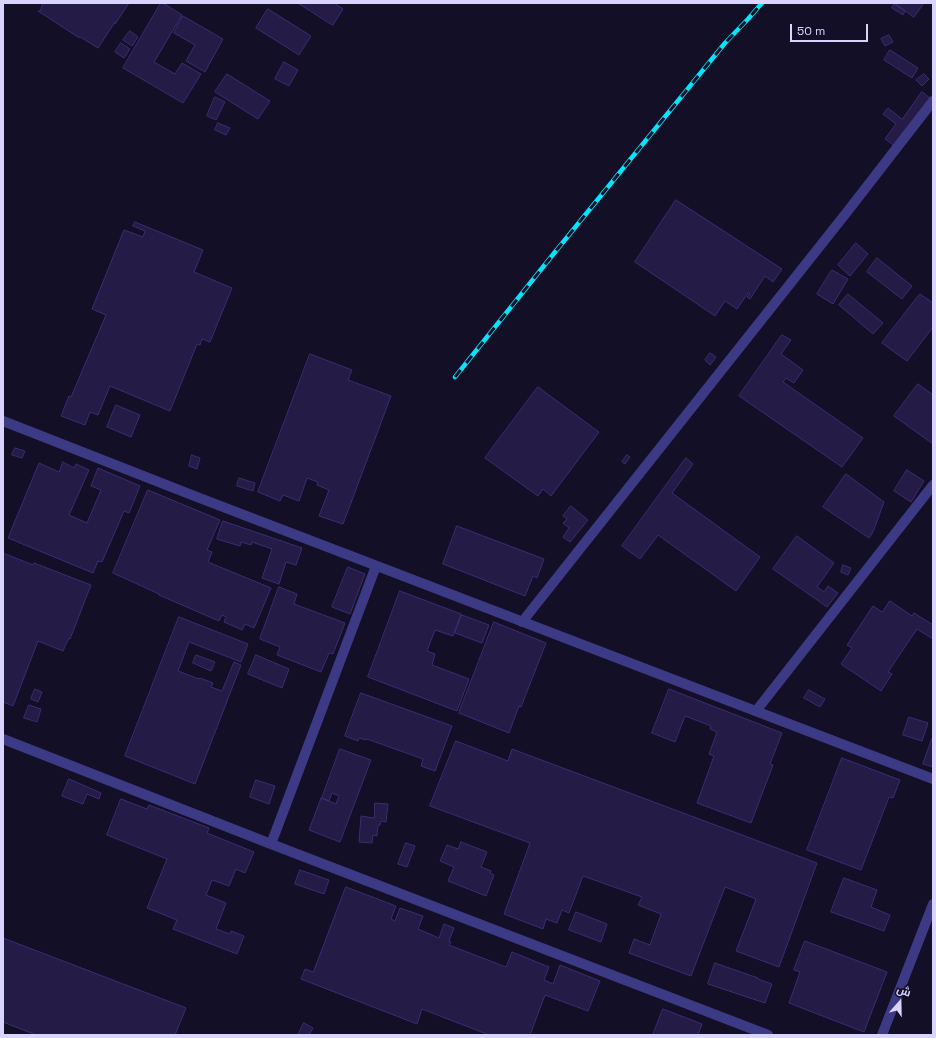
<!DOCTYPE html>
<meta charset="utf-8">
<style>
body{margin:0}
#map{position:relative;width:936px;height:1038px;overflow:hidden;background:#130f26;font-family:"Space Grotesk",Cairo,sans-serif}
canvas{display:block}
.frame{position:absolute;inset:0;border:4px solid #d9d4ff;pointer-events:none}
.north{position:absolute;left:880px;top:982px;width:40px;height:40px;-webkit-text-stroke:3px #130f26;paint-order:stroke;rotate:20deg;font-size:11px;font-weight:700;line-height:16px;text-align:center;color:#d9d4ff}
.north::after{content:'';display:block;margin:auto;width:14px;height:18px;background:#d9d4ff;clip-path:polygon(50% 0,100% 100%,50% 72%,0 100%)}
.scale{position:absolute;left:790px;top:24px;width:78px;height:18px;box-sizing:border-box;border:2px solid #d9d4ff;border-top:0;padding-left:5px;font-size:12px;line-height:14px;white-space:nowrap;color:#d9d4ff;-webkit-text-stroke:3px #130f26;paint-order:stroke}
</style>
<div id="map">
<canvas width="936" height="1038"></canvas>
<div class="frame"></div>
<div class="north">ش</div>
<div class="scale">50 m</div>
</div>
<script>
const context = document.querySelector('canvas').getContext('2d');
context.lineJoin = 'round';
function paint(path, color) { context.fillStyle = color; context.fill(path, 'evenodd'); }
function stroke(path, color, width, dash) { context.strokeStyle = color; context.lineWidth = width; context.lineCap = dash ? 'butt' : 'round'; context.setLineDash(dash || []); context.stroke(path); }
const building = new Path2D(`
 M 43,3 L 129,3 L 115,24 L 115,22 L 98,48 L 82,38 L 78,37 L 38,11 L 40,11 Z
 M 161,3 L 163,3 L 182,15 L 154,62 L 175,74 L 182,63 L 201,74 L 183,103 L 123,68 Z
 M 298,3 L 334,3 L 343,9 L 333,25 Z
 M 895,3 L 924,3 L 914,17 Z
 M 894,4 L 905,11 L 903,15 L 892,8 Z
 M 268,9 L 311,36 L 299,55 L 256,28 Z
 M 183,16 L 223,39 L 205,72 L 186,61 L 195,45 L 174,33 Z
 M 130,31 L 138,37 L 132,46 L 123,40 Z
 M 889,35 L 893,42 L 885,46 L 881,39 Z
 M 121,43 L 130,49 L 124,58 L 115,52 Z
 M 890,50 L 918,68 L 912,78 L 884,60 Z
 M 284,62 L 298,70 L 289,86 L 275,79 Z
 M 227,74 L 270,101 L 258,119 L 215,92 Z
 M 924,74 L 929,79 L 922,86 L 916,80 Z
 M 922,92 L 930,98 L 899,149 L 885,139 L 896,124 L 883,114 L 888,108 L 902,119 Z
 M 215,97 L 225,102 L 216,120 L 207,116 Z
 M 218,123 L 230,128 L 226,135 L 215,130 Z
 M 676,200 L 782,269 L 773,282 L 765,276 L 750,299 L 747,297 L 750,294 L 748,293 L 737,309 L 725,301 L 715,316 L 635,262 Z
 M 135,222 L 203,250 L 194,272 L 232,288 L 210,342 L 202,339 L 200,345 L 197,344 L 170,411 L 110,386 L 98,415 L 90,412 L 85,425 L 61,416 L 69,396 L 71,397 L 106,315 L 92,309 L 124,230 L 143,237 L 145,231 L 133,226 Z
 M 856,243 L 868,254 L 850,276 L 838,265 Z
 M 877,258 L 912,286 L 902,299 L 867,272 Z
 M 832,270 L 848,279 L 833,304 L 817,294 Z
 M 848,294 L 883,323 L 873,334 L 839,305 Z
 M 920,294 L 933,303 L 933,327 L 907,361 L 882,343 Z
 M 782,335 L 791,340 L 781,354 L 803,370 L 794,383 L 786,378 L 783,382 L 863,438 L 842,467 L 739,396 Z
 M 710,353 L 716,357 L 710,365 L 705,360 Z
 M 310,354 L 352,370 L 348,380 L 391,396 L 343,524 L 319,516 L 329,490 L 317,485 L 318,482 L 307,478 L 299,501 L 283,495 L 280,501 L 258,492 Z
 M 918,384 L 933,395 L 933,444 L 894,416 Z
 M 538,387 L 599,432 L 551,496 L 543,489 L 538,496 L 485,458 Z
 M 116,405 L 140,415 L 131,437 L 107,427 Z
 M 15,448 L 25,451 L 22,458 L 12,455 Z
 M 192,455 L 200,458 L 197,469 L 189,466 Z
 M 627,455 L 630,457 L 625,464 L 622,462 Z
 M 686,458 L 693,464 L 672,493 L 760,557 L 736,591 L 658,535 L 640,559 L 622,546 Z
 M 63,462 L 74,468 L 76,464 L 89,470 L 69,515 L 87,523 L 101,490 L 91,486 L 98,468 L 140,486 L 129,513 L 124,511 L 102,562 L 98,561 L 93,573 L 8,538 L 39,463 L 59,472 Z
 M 907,470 L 924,481 L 911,502 L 894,491 Z
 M 846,474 L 884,502 L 873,532 L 869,538 L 823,507 Z
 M 239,478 L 255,483 L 253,491 L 237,486 Z
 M 148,490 L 220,520 L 207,550 L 212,552 L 208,562 L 271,588 L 254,628 L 245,624 L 242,630 L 224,622 L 226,617 L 222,615 L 219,621 L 159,595 L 159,594 L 113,573 Z
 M 571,506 L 588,520 L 570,542 L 563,537 L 569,528 L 563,523 L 567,519 L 563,516 Z
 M 223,521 L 302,548 L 296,565 L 286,562 L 279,584 L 262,578 L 272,549 L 252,542 L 251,545 L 241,542 L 240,546 L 217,539 Z
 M 457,526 L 544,559 L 537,578 L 533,576 L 525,596 L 443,564 Z
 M 797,536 L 834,563 L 817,587 L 824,592 L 828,586 L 838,593 L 827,607 L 773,569 Z
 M 3,553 L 33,565 L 34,563 L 91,585 L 70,639 L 69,638 L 63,651 L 38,641 L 13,706 L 3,702 Z
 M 843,565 L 851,568 L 848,575 L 841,572 Z
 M 348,567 L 365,574 L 350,614 L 332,607 Z
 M 279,587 L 297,594 L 294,604 L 345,623 L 333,654 L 329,653 L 321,672 L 277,655 L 280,647 L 260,639 Z
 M 400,591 L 461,614 L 453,636 L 435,630 L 427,651 L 435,654 L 432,665 L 469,679 L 457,711 L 368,677 Z
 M 890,601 L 912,616 L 914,613 L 933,625 L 933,639 L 917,629 L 888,672 L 892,674 L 881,691 L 841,664 L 852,648 L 847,645 L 873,606 L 882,612 Z
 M 462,615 L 489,625 L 482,643 L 455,633 Z
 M 179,617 L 248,644 L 241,662 L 189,642 L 178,671 L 199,679 L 200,678 L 213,683 L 211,687 L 222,691 L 234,662 L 241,665 L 195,784 L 125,756 Z
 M 494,622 L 546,643 L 521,707 L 519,706 L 509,733 L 459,713 Z
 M 196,655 L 215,662 L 211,671 L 193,663 Z
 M 256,655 L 289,669 L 282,688 L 248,674 Z
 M 35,689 L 42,692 L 38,702 L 31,699 Z
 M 669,689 L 782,733 L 770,764 L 773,765 L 751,823 L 697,803 L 714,756 L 709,754 L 717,732 L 710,729 L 711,726 L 685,716 L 675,742 L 652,733 Z
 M 809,690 L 825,699 L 820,707 L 804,698 Z
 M 361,693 L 452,726 L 435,771 L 421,766 L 423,759 L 367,739 L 366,740 L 359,738 L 358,741 L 345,736 Z
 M 29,705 L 41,709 L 37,722 L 24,718 Z
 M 909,717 L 928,723 L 922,741 L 903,735 Z
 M 932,739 L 933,739 L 933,767 L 923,764 Z
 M 456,741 L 508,761 L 512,749 L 817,863 L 779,967 L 736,951 L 756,899 L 725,887 L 691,976 L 629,953 L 634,939 L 650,945 L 661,914 L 638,905 L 642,897 L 583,876 L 569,913 L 562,910 L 557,923 L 546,919 L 543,929 L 504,914 L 530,843 L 430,806 Z
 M 340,749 L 371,760 L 340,842 L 309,830 L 321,798 L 336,804 L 339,796 L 332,793 L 329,801 L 322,798 Z
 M 842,758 L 900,780 L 893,798 L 889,797 L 861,870 L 807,850 Z
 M 69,779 L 101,793 L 99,799 L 87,794 L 83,804 L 62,796 Z
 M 256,780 L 275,786 L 269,804 L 250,797 Z
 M 121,799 L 147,809 L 149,805 L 209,828 L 207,833 L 254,852 L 245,873 L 236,869 L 229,886 L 212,880 L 206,895 L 226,903 L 216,929 L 230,934 L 231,931 L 244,936 L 237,954 L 173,929 L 177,920 L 147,908 L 167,859 L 107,835 Z
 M 375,803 L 388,804 L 386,822 L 381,821 L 380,825 L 378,825 L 377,836 L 373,835 L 372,843 L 359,842 L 361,816 L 374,818 Z
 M 461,842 L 487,852 L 481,867 L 491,871 L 490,873 L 494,875 L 486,896 L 448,881 L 454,867 L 440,861 L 447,845 L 458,849 Z
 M 406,843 L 415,846 L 407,867 L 398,864 Z
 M 300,870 L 329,880 L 324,894 L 295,884 Z
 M 844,878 L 877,890 L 871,907 L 890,915 L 884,931 L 831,912 Z
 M 346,887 L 396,906 L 391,919 L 395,921 L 400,908 L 423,916 L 418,929 L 439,938 L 444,924 L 454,928 L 449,941 L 451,942 L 449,945 L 506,967 L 512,952 L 549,967 L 544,980 L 553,984 L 560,965 L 600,981 L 588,1011 L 545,995 L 530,1035 L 489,1035 L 422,1009 L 417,1024 L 301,979 L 305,969 L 313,972 Z
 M 576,912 L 607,924 L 601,942 L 569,930 Z
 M 3,938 L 186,1008 L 175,1035 L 36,1035 L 3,1022 Z
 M 805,941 L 887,972 L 864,1032 L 789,1003 L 800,972 L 794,970 Z
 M 715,963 L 758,978 L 758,979 L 772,984 L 765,1003 L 708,984 Z
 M 663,1009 L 702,1024 L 698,1035 L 653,1035 Z
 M 304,1023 L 313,1028 L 309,1035 L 298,1035 Z`);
const minor = new Path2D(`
 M 3,421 C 312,543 623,660 933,779
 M 522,622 L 847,212 L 933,101
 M 756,711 L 933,485
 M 3,739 L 271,844 L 768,1035
 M 271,844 L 376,566
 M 882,1035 L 933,904`);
const rail = new Path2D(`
 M 455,377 L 551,257 L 725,43 L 748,19 L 762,3`);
paint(building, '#241b47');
stroke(building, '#3b2d73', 1);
stroke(minor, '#3d3a85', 10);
stroke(rail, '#00e5ff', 4.5);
stroke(rail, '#130f26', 3, [9]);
</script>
